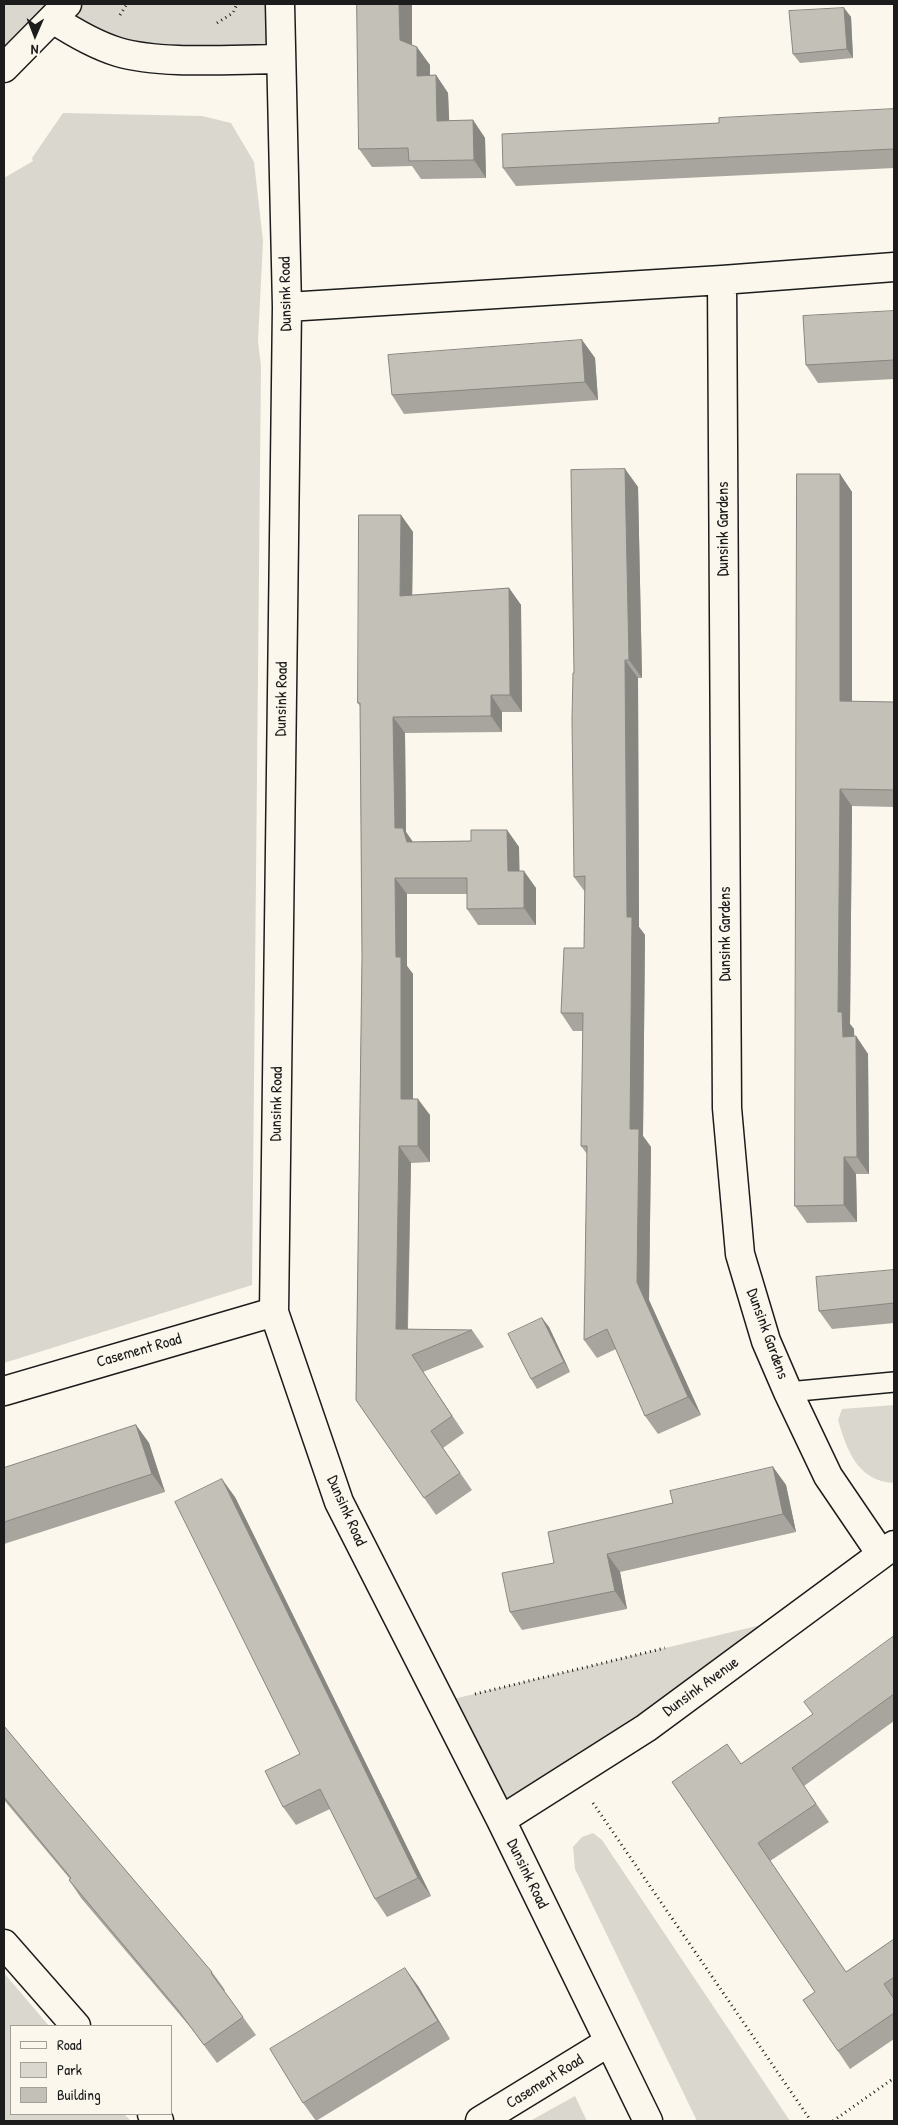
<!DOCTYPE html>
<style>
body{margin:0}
#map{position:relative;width:898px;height:2125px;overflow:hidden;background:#fbf7ec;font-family:"Patrick Hand",sans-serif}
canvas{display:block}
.frame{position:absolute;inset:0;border:5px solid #1c1c1c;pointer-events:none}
.legend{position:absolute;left:10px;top:2025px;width:162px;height:90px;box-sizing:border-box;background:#fbf7ec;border:1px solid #a29f99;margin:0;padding:6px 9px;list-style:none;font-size:15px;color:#1c1c1c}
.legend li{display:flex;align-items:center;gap:10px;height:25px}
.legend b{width:25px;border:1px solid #a29f99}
.north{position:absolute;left:10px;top:10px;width:50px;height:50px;-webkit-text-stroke:4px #fbf7ec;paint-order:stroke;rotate:181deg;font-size:14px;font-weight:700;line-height:20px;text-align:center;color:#1c1c1c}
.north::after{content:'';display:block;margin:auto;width:18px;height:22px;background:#1c1c1c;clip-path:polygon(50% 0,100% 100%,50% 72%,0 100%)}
</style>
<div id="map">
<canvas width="898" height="2125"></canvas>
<div class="frame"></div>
<ul class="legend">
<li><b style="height:6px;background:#fbf7ec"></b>Road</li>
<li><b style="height:14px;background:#dad7ce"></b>Park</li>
<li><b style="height:14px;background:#c3c0b8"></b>Building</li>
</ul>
<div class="north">N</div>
</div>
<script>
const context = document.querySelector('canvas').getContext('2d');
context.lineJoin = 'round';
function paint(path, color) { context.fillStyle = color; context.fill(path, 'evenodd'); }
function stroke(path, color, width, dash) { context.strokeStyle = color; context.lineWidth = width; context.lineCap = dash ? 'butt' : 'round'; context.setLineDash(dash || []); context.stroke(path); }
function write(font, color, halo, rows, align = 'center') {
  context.font = font + ' "Patrick Hand",sans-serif'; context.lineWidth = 4.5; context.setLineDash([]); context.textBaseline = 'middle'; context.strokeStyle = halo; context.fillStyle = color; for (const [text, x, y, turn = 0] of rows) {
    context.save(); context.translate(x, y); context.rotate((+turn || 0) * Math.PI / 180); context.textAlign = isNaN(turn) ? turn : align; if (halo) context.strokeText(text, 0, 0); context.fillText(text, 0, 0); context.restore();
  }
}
const green = new Path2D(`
 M 4,4 L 65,4 L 4,67 Z
 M 68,4 L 279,4 L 280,58 L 150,57 L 77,32 Z
 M 63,113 L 202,116 L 231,123 L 254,162 L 263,241 L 258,341 L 261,366 L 252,1285 L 4,1363 L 4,178 L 33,161 L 32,158 Z
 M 894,1405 L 894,1483 C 857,1481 847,1450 838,1420 L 842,1409 Z
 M 794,1617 L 501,1819 L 441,1702 Z
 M 593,1833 L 602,1840 L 790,2121 L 697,2121 L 575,1869 L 573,1847 L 582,1837 Z
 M 4,1973 L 49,2026 L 11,2026 L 11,2114 L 124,2114 L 131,2121 L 4,2121 Z
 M 575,2096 L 587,2121 L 530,2121 Z`);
const path = new Path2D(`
 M 120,15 L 127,4
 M 217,23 L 233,13 L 237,4
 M 475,1694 L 665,1648
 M 593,1803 L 811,2121
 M 833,2121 L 894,2078`);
const service = new Path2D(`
 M 788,1392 L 894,1382`);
const minor = new Path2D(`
 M 280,4 L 287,307 L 274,1312 L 339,1502 L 501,1820 L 648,2121
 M 53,19 C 73,32 95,45 118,52 C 162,65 233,59 281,59
 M 722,280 L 727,1108 L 740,1254 L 766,1341 L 788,1392 L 828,1476 L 881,1554
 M 287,307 L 722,280 L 894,267
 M 4,1391 L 274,1312
 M 501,1820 L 646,1728 L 894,1545
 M 4,1944 L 76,2026
 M 152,2114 L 159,2121
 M 480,2121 L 609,2042`);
const tertiary = new Path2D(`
 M 4,68 L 67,4`);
const wall = new Path2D(`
 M 357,4 L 412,4 L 412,45 L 430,65 L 430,75 L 436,75 L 448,93 L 449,121 L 473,120 L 485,138 L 486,178 L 421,179 L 412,166 L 372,167 L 359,149 Z
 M 844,8 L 851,17 L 853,58 L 800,63 L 793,54 Z
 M 894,109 L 894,168 L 516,186 L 503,168 Z
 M 894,311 L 894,379 L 818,383 L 806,365 Z
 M 582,340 L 595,358 L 598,400 L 404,414 L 392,395 Z
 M 625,469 L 638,487 L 642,678 L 638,678 L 639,927 L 645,935 L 643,1136 L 651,1147 L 649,1300 L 701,1415 L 658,1434 L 645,1416 L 616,1349 L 597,1358 L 584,1340 L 587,1154 L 581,1146 L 583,1031 L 573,1031 L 561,1013 L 584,948 L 585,892 L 574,877 L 574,673 Z
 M 840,474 L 852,492 L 852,702 L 894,702 L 894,807 L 852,806 L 850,1024 L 854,1029 L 854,1036 L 856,1036 L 868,1054 L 869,1174 L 856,1174 L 857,1222 L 807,1223 L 795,1206 Z
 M 401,515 L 413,532 L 412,595 L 509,588 L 521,605 L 522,712 L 502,712 L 502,732 L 405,733 L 406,832 L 413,842 L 471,841 L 507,830 L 519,847 L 519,871 L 536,888 L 536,925 L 478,925 L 467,909 L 467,894 L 407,894 L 407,966 L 413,974 L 413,1099 L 430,1115 L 430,1162 L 411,1163 L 408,1329 L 472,1330 L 484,1347 L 423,1372 L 464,1433 L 443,1448 L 472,1490 L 436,1515 L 356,1400 L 362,957 L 360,706 L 358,703 Z
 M 894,1270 L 894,1323 L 832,1329 L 819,1311 Z
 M 542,1318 L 549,1327 L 570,1372 L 537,1389 L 531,1379 Z
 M 136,1425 L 149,1443 L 165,1492 L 4,1544 L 4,1468 Z
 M 773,1467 L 786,1485 L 796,1532 L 620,1572 L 627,1609 L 522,1630 L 510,1612 L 554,1563 L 673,1503 Z
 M 235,1497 L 431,1896 L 387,1917 L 375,1899 L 330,1809 L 296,1825 L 283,1807 L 300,1754 Z
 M 894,1636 L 894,1721 L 804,1786 L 829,1822 L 770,1861 L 846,1972 L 894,1939 L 894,2039 L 850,2069 L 803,2000 L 815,1992 L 672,1782 L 741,1764 L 813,1714 Z
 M 4,1726 L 60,1793 L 212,1972 L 225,1990 L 224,1991 L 256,2035 L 217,2063 L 191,2028 L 81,1898 L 69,1880 L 70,1879 L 4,1800 Z
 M 418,1986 L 450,2039 L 316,2121 L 303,2103 Z`);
const shadedWall = new Path2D(`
 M 399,4 L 412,4 L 412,58 L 400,40 Z
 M 844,8 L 851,17 L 853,58 L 847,49 Z
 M 417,47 L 430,65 L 430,94 L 417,76 Z
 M 436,75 L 448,93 L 450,139 L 437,121 Z
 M 473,120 L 485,138 L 486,178 L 474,160 Z
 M 582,340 L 595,358 L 598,400 L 585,382 Z
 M 625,469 L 638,487 L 642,678 L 629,660 Z
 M 840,474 L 852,492 L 852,719 L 840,701 Z
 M 401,515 L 413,532 L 412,613 L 400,596 Z
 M 509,588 L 521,605 L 522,712 L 510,695 Z
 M 625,660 L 638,678 L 639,927 L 645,935 L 643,1136 L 651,1147 L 649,1300 L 701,1415 L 688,1397 L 637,1282 L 630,1129 L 627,917 Z
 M 491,695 L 502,712 L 502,732 L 491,716 Z
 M 393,717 L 405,733 L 406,832 L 415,845 L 419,858 L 395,828 Z
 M 840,789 L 852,806 L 850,1024 L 854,1029 L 855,1054 L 843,1037 L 838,1012 Z
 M 507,830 L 519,847 L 520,888 L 508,871 Z
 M 524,871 L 536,888 L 536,925 L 524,908 Z
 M 395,878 L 407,894 L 407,966 L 413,974 L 413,1116 L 401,1099 L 396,957 Z
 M 856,1036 L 868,1054 L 869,1174 L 857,1157 Z
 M 418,1099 L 430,1115 L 430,1162 L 418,1146 Z
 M 399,1146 L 411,1163 L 407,1345 L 396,1329 Z
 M 844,1157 L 856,1174 L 857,1222 L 844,1205 Z
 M 542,1318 L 549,1327 L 570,1372 L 564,1362 Z
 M 136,1425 L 149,1443 L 165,1492 L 152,1474 Z
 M 773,1467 L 786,1485 L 796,1532 L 783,1514 Z
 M 222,1479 L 235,1497 L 431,1896 L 418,1878 Z
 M 607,1554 L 620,1572 L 627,1609 L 615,1591 Z
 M 405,1968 L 418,1986 L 450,2039 L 438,2021 Z`);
const building = new Path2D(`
 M 357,4 L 399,4 L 400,40 L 417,47 L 417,76 L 436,75 L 437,121 L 473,120 L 474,160 L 409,161 L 408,148 L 359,149 Z
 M 844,8 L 847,49 L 793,54 L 789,11 Z
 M 894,109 L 894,149 L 503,168 L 502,134 L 719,123 L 719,118 Z
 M 894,311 L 894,360 L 806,365 L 803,316 Z
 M 582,340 L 585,382 L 392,395 L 388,355 Z
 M 625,469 L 629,660 L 625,660 L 627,917 L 632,917 L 630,1129 L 639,1129 L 637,1282 L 688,1397 L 645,1416 L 607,1329 L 584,1340 L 587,1146 L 581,1146 L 583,1013 L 561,1013 L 564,948 L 584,948 L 585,876 L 574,877 L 572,719 L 573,673 L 574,673 L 571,470 Z
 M 797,474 L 840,474 L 840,701 L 894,702 L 894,790 L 840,789 L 838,1012 L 842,1012 L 843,1037 L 856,1036 L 857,1157 L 844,1157 L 844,1205 L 795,1206 Z
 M 359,515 L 401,515 L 400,596 L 509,588 L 510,695 L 491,695 L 491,716 L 393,717 L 395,828 L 403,828 L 407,842 L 471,841 L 471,830 L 507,830 L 508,871 L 524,871 L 524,908 L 467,909 L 467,878 L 395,878 L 396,957 L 401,957 L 401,1099 L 418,1099 L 418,1146 L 399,1146 L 396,1329 L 472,1330 L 412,1355 L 452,1416 L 431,1431 L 460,1473 L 424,1498 L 356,1400 L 362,957 L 360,703 L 358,703 Z
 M 894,1270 L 894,1303 L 819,1311 L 816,1277 Z
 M 542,1318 L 564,1362 L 531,1379 L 508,1334 Z
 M 136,1425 L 152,1474 L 4,1522 L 4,1468 Z
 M 773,1467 L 783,1514 L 607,1554 L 615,1591 L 510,1612 L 502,1573 L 554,1563 L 548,1532 L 673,1503 L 670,1491 Z
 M 222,1479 L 418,1878 L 375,1899 L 320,1789 L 283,1807 L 265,1771 L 300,1754 L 175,1502 Z
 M 894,1636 L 894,1694 L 792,1768 L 816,1804 L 758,1843 L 846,1972 L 894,1939 L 894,1977 L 884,1984 L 894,1999 L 894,2013 L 838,2051 L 803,2000 L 815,1992 L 672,1782 L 727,1744 L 741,1764 L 813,1714 L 804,1702 Z
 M 4,1726 L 60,1793 L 212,1972 L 211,1973 L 243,2017 L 204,2045 L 178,2010 L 69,1880 L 71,1878 L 4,1797 Z
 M 405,1968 L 438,2021 L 303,2103 L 270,2049 Z`);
const streetNames = [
 ["Dunsink Road",286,294,-91],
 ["Dunsink Gardens",724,529,-90],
 ["Dunsink Road",282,699,-89],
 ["Dunsink Gardens",726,934,-90],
 ["Dunsink Road",277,1104,-89],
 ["Dunsink Gardens",767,1334,70],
 ["Casement Road",139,1351,-16],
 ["Dunsink Road",346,1511,66],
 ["Dunsink Avenue",701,1687,-36],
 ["Dunsink Road",527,1874,64],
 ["Casement Road",545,2082,-32]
];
paint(green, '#dad7ce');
stroke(service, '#1c1c1c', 22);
stroke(minor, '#1c1c1c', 31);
stroke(tertiary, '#1c1c1c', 31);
stroke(path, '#1c1c1c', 3, [1, 4]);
stroke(service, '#fbf7ec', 19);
stroke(minor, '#fbf7ec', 28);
stroke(tertiary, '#fbf7ec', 28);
paint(wall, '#a8a59e');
paint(shadedWall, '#888681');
paint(building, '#c3c0b8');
stroke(building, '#888681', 1);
write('16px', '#1c1c1c', '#fbf7ec', streetNames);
</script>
